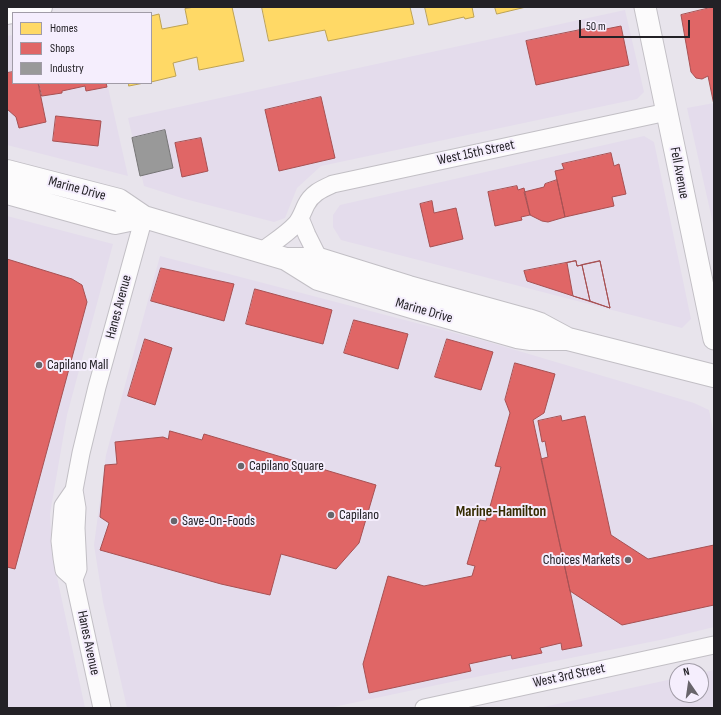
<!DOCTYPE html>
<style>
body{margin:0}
#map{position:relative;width:721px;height:715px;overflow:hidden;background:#e8e4ec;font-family:"Sofia Sans Condensed",sans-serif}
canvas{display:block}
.frame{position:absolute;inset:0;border:8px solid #232126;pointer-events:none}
.legend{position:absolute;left:12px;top:12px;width:140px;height:72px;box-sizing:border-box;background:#f5eefd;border:1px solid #a19ca7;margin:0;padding:5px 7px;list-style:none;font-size:12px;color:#232126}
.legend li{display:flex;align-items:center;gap:8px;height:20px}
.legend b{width:20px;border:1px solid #a19ca7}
.north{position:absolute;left:669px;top:663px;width:40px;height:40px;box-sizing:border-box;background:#f5eefd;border:1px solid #a19ca7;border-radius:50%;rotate:347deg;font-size:11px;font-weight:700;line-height:16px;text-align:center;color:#232126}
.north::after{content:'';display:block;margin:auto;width:14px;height:18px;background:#68656b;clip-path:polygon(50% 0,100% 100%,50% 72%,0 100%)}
.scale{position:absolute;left:579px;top:20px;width:111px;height:18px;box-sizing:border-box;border:2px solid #232126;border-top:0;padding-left:5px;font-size:12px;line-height:14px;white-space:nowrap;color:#232126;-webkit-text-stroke:3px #f5eefd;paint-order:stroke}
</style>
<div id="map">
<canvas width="721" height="715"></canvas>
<div class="frame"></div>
<ul class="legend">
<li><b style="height:11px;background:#ffd966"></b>Homes</li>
<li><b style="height:11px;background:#e06666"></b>Shops</li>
<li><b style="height:11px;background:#999"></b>Industry</li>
</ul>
<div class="north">N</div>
<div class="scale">50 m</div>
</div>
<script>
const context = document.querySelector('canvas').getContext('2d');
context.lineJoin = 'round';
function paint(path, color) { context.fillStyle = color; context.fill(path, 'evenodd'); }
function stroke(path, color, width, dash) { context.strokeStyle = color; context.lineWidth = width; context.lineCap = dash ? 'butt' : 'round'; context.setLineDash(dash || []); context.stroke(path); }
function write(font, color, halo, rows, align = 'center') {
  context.font = font + ' "Sofia Sans Condensed",sans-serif'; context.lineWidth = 4; context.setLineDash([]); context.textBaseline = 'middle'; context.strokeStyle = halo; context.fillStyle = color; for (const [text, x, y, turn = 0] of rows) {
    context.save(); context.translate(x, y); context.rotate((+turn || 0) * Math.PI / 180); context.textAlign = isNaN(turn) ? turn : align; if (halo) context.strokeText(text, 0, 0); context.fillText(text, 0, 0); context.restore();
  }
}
const built = new Path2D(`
 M 625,10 L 644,92 L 637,99 L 321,166 L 297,188 L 285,218 L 274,222 L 185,199 L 144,186 L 128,118 Z
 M 13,35 L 13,83 L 107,83 L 128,176 L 7,145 L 7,36 Z
 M 714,103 L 714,228 L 687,108 Z
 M 644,136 L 654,142 L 691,319 L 682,328 L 341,240 L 333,227 L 333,215 L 340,205 Z
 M 7,216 L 113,244 L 67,415 L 50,514 L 52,554 L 85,708 L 7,708 Z
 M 160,256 L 485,341 L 694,403 L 709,410 L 714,435 L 714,627 L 665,639 L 451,682 L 329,708 L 127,708 L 103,602 L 94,545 L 106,455 Z
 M 714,670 L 714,708 L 539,708 L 677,678 L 677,695 L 701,695 L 701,673 Z`);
const homes = new Path2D(`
 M 195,7 L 232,7 L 244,61 L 199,70 L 197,57 L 173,63 L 176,76 L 151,82 L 151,16 L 159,14 L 162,29 L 188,24 L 185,9 Z
 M 262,7 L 410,7 L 414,24 L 328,41 L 325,30 L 269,41 Z
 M 425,7 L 472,7 L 474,17 L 465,19 L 464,17 L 429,25 Z
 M 495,7 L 526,7 L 497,14 Z
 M 129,83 L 144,83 L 129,86 Z`);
const shops = new Path2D(`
 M 714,7 L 714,105 L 708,76 L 702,79 L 696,78 L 691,72 L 681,15 Z
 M 600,26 L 601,30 L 621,26 L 629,65 L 536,85 L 526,41 Z
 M 13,72 L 13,83 L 38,83 L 46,122 L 19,128 L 16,117 L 7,109 L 7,73 Z
 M 39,83 L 106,83 L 107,87 L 86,91 L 85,86 L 62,91 L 62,93 L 42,96 Z
 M 321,97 L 335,158 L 279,171 L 265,110 Z
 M 56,116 L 101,121 L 98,146 L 53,141 Z
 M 201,138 L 208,171 L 182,177 L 175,143 Z
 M 611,153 L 614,166 L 619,164 L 626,194 L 612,197 L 614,206 L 565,217 L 555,171 L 564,169 L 562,164 Z
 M 557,180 L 565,217 L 548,222 L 542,221 L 530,215 L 524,192 L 544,187 L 545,184 Z
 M 517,186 L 518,190 L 524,188 L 530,215 L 521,217 L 522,220 L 495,226 L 488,192 Z
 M 432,201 L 434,213 L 456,208 L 463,239 L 430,247 L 420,204 Z
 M 7,259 L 72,279 L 82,285 L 87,302 L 15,569 L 7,567 Z
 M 576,261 L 577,266 L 600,261 L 610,308 L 527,281 L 524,271 Z
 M 576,261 L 577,266 L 582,265 L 590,301 L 573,296 L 567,263 Z
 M 600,261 L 610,308 L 590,301 L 582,265 Z
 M 161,268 L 234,284 L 224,321 L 151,301 Z
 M 255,289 L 332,310 L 323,344 L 246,324 Z
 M 354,320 L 408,334 L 398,369 L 344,353 Z
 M 145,339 L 172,348 L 155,405 L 128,396 Z
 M 447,339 L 493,352 L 481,390 L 435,377 Z
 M 515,363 L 555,374 L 544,413 L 533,420 L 582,646 L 562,650 L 561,643 L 540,648 L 542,653 L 512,659 L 511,655 L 469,664 L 471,671 L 369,693 L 363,664 L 388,576 L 424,586 L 472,576 L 475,566 L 467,564 L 480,520 L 486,521 L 501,467 L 495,466 L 510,413 L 505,400 Z
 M 561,416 L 562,421 L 585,416 L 611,535 L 648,559 L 714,545 L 714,605 L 622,625 L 570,591 L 541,459 L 548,457 L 545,441 L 542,442 L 538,421 Z
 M 170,431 L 202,440 L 204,434 L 376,485 L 359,543 L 336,569 L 281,554 L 270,595 L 221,584 L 100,550 L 109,523 L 100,517 L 105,465 L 117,464 L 115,442 L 163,437 L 168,439 Z`);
const industry = new Path2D(`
 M 165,130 L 173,168 L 140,176 L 132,138 Z`);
const minor = new Path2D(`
 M 300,218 L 307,235 L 319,259
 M 261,252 C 272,243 286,235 296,224 C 301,218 303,211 306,205 C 312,193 322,189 333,184 L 667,112
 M 74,490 L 63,506 L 60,541 L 62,558 L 64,570 L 74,579 L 102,708
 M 74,579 L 78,569 L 76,528 L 77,508 L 74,490 L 81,453 L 97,387 L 144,217
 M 424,708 L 714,645`);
const tertiary = new Path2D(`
 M 645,7 L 714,339`);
const secondary = new Path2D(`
 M 7,13 L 41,7
 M 7,171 L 119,200 L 144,217 L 286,259 L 319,259 L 409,287 L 528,320 L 540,324 L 568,339
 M 7,193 L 115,223 L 144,217
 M 286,259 L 318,279 L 415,308 L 517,337 L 531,339 L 568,339 L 714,376`);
const markers = [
 [39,365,4,"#68656b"],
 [241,466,4,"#68656b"],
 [331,515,4,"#68656b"],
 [174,521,4,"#68656b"],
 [628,560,4,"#68656b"]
];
const streetNames = [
 ["West 15th Street",476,153,-12],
 ["Fell Avenue",679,173,79],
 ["Marine Drive",77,189,15],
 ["Hanes Avenue",119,307,-75],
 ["Marine Drive",424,311,16],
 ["Hanes Avenue",88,643,78],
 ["West 3rd Street",569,676,-12]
];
const poiNames = [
 ["Capilano Mall",47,365],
 ["Capilano Square",249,466],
 ["Capilano",339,515],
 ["Save-On-Foods",182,521],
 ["Choices Markets",620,560,"right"]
];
const neighbourhoodNames = [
 ["Marine-Hamilton",501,512]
];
paint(built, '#e4dcec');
paint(homes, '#ffd966');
stroke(homes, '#bda253', 1);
paint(shops, '#e06666');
stroke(shops, '#a75153', 1);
paint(industry, '#999');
stroke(industry, '#767576', 1);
stroke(minor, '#c2bfc5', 19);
stroke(tertiary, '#c2bfc5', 23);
stroke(secondary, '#c2bfc5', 24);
stroke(minor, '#fcfbfc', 17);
stroke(tertiary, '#fcfbfc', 21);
stroke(secondary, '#fcfbfc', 22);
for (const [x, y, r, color] of markers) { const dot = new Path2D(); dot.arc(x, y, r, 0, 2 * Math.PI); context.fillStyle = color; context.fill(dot); stroke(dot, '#f5eefd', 1.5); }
write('14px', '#232126', '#f5eefd', streetNames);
write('14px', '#232126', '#f5eefd', poiNames, 'left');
write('bold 15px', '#342b00', '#f5eefd', neighbourhoodNames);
</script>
